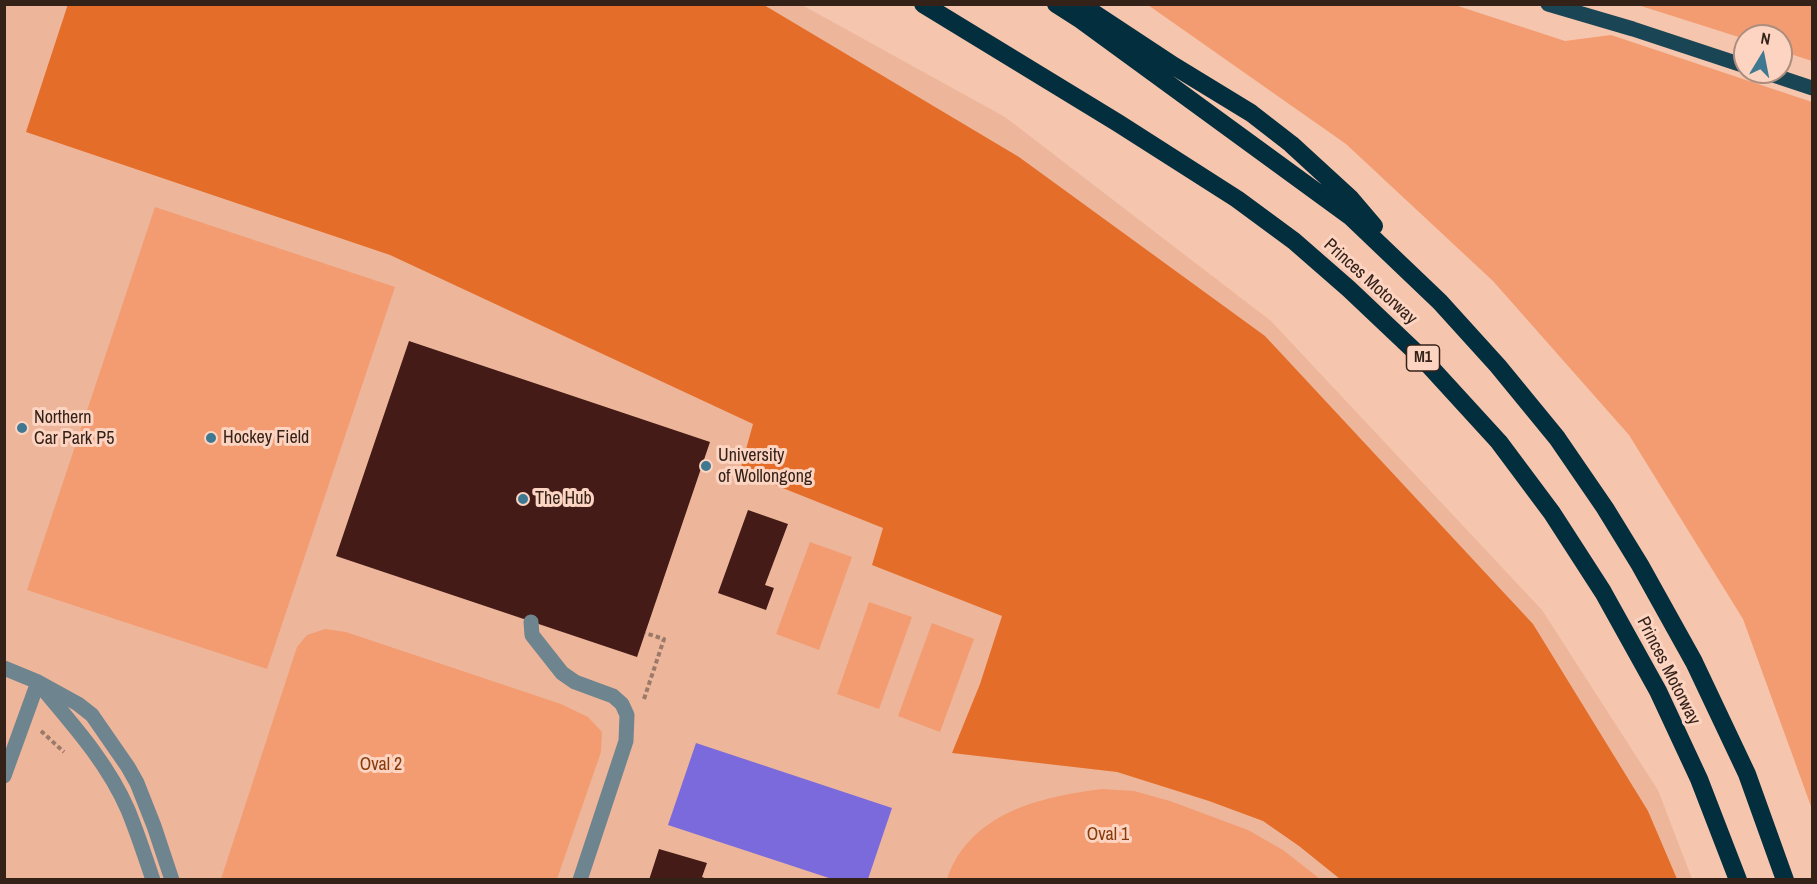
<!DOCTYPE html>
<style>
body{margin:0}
#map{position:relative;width:1817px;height:884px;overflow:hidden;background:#f5c5ad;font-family:"Archivo Narrow",sans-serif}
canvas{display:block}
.frame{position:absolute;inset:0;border:6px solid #342219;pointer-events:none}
.north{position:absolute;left:1733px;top:24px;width:60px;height:60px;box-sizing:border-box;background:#fcd4c1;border:2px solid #ac8d7e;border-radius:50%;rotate:10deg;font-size:16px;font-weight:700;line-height:24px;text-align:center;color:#342219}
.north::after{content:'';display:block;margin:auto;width:21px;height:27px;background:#3e7991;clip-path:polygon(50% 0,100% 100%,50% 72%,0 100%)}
</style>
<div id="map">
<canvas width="1817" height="884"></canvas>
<div class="frame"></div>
<div class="north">N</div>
</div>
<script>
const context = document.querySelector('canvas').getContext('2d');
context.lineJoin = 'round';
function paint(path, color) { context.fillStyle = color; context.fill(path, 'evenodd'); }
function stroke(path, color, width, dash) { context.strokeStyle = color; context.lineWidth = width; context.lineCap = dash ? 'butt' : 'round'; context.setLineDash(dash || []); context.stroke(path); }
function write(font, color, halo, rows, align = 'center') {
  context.font = font + ' "Archivo Narrow",sans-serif'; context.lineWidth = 6; context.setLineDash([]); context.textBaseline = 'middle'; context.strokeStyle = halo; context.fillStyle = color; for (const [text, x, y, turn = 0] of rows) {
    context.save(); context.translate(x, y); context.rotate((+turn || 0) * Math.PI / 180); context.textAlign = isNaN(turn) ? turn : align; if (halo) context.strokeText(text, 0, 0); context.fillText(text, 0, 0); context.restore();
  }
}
const built = new Path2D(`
 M 5,4 L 802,5 L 1005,117 L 1271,321 L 1542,610 L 1658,790 L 1692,879 L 5,880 Z`);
const green = new Path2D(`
 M 1148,5 L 1455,5 L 1565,41 L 1611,35 L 1812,102 L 1812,809 L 1743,619 L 1629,435 L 1493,281 L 1346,144 Z
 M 1638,5 L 1812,5 L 1812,61 L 1781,51 L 1781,36 L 1745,36 L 1745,39 Z
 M 155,207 L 395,287 L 267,669 L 27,590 Z
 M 810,542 L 852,557 L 819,650 L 776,634 Z
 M 869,602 L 912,617 L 879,709 L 837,694 Z
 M 932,623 L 974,639 L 940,732 L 898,716 Z
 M 325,629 L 346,632 L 561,704 L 588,717 L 602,732 L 601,752 L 557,879 L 221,879 L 297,647 L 307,635 Z
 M 1102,789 L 1134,791 L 1170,801 L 1248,830 L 1283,850 L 1320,879 L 947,879 C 970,813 1039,797 1102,789 Z`);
const forest = new Path2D(`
 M 68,4 L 764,5 L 1019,157 L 1265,336 L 1533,624 L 1648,811 L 1677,879 L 1340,879 L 1299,846 L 1263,821 L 1209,801 L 1117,772 L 952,753 L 980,684 L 1002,616 L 872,565 L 883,528 L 740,471 L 753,424 L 390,255 L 26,132 Z`);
const water = new Path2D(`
 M 696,743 L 892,808 L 868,879 L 832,879 L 668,825 Z`);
const building = new Path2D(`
 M 409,341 L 710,442 L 637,657 L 336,556 Z
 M 748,510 L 788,524 L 765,585 L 774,588 L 766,610 L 718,593 Z
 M 659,849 L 707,863 L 702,877 L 710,880 L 649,880 Z`);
const path = new Path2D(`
 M 644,699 L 664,639 L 645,633
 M 41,731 L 64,752`);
const minor = new Path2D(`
 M 531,622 L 532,635 L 562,673 L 575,682 L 613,696 L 622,704 L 627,715 L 626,741 L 580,880
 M 4,668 L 38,682 L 78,704 L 92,715 L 128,767 L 137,783 L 154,826 L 172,880
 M 43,689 C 75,727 108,764 128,810 C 137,832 145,856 153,880
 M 4,776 L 38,682`);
const major = new Path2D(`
 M 1548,4 L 1633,29 L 1745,66
 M 1764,72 L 1812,88`);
const highway = new Path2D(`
 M 923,4 L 1118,123 L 1237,199 L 1294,241 L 1349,289 L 1424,360 L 1499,442 L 1552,513 L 1603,592 L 1658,691 L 1699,779 L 1738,880
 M 1056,4 L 1081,20 L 1351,217 L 1440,302 L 1498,366 L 1557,438 L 1605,508 L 1640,565 L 1694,662 L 1747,774 L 1785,880
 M 1080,4 L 1174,66 L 1251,113 L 1291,144 L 1351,199 L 1374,226`);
const markers = [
 [22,428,6,"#3e7991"],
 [211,438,6,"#3e7991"],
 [706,466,6,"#3e7991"],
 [523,499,6,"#3e7991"]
];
const shields = [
 [1423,358,33]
];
const shieldNames = [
 ["M1",1423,358]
];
const streetNames = [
 ["Princes Motorway",1370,282,42],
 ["Princes Motorway",1668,671,63]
];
const poiNames = [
 ["Northern",34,418],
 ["Car Park P5",34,439],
 ["Hockey Field",223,438],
 ["University",718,456],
 ["of Wollongong",718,477],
 ["The Hub",535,499]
];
const parkNames = [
 ["Oval 2",381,765],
 ["Oval 1",1108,835]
];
paint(built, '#edb69b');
paint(green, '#f39c71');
paint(forest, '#e46e29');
paint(water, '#7a6adb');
paint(building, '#441b17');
stroke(path, '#9c7a69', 4, [4.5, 3]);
stroke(minor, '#6e848e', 15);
stroke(major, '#1a4555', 15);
stroke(highway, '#032e3d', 18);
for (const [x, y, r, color] of markers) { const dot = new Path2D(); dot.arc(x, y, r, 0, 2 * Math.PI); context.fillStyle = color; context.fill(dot); stroke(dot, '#fcd4c1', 2); }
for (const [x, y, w] of shields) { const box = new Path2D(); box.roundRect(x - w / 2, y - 13, w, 26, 4.5); context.fillStyle = '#fcd4c1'; context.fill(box); stroke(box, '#342219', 1.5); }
write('bold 16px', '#342219', null, shieldNames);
write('18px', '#342219', '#fcd4c1', streetNames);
write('18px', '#342219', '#fcd4c1', poiNames, 'left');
write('18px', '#873b0a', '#fcd4c1', parkNames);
</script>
